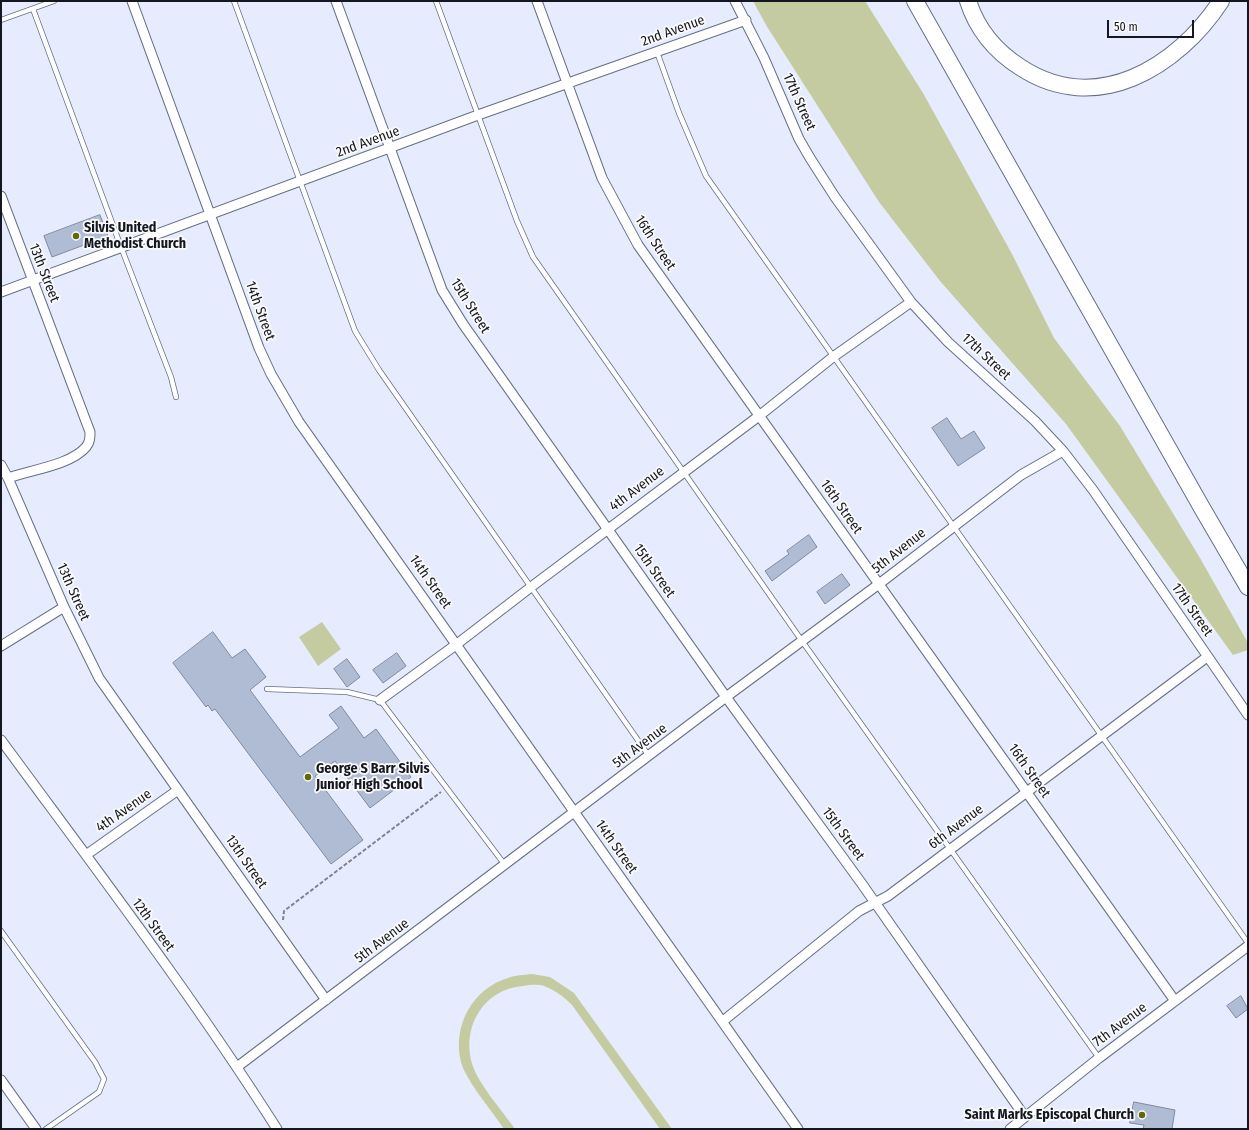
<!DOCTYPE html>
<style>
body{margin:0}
#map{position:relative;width:1249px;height:1130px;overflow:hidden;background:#e6ecfd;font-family:"Fira Sans Condensed",sans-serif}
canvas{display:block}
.frame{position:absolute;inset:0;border:2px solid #141720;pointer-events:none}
.scale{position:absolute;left:1107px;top:20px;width:87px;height:18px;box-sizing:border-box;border:2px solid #141720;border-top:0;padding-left:5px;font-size:12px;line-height:14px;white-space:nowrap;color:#141720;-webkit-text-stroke:3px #fafafa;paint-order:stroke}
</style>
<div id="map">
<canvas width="1249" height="1130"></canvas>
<div class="frame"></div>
<div class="scale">50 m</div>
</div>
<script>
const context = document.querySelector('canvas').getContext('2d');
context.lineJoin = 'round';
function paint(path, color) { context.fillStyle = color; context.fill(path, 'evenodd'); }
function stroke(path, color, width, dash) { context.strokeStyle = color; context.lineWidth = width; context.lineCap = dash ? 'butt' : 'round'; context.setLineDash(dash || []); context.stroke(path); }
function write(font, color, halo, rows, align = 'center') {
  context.font = font + ' "Fira Sans Condensed",sans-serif'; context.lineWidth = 3.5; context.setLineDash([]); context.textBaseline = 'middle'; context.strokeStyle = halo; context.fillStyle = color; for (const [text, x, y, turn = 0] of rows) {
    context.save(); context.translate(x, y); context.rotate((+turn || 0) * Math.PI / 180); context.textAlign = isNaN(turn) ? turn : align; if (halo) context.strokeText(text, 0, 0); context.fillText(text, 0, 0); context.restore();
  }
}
const green = new Path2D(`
 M 753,1 L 865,1 L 923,93 L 1012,254 L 1054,338 L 1120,426 L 1200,558 L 1248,643 L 1248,650 L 1233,655 L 1066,424 L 940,281 L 879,202 L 766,25 Z
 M 322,622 L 341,649 L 318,666 L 299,637 Z
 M 532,974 L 550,977 L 574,993 L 672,1129 L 660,1129 L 572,1005 C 564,997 555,990 544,986 C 538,984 530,985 523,986 C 485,989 463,1024 471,1060 C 476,1082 502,1110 515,1129 L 504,1129 C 493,1112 466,1081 461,1062 C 452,1026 473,988 508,978 C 515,975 524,975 532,974 Z`);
const building = new Path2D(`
 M 100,215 L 108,236 L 52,257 L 44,236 Z
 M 947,418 L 961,439 L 974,431 L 985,448 L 958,466 L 932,428 Z
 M 809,535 L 817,547 L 772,581 L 765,571 L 789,554 L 787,551 Z
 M 842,574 L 850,585 L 825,604 L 817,592 Z
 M 213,632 L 232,658 L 245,649 L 266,677 L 250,690 L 300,757 L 339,728 L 329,715 L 341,706 L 364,738 L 376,729 L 411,777 L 370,808 L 335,761 L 315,776 L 363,840 L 331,864 L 215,709 L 212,711 L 208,705 L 206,707 L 173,663 Z
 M 397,653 L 406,666 L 383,683 L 373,670 Z
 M 347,659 L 360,677 L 347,687 L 334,669 Z
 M 1241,996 L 1248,1009 L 1236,1018 L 1227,1006 Z
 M 1134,1102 L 1175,1110 L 1172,1129 L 1143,1129 L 1144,1125 L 1130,1123 Z`);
const path = new Path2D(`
 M 283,920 L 284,911 L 441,792`);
const lane = new Path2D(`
 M 234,1 L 355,331 L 379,370 L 649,756
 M 436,1 L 517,221 L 533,257 L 802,641 L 1099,1058
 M 33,9 L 121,247 L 171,377 L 176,397
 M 1,20 L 54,1
 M 657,52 L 679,113 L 706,176 L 1248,943
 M 267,689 L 347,692 L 380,700 L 505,865
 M 1,931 L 95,1062 L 104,1079 L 99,1092 L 46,1129`);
const street = new Path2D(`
 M 132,1 L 259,348 L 271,374 L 299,422 L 798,1129
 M 336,1 L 442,290 L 463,324 L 726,697 L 862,884 L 1025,1117
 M 537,1 L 602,178 L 638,245 L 1175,1001
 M 735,1 L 764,58 L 799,139 L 810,158 L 835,197 L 911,302 L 948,342 L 1035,421 L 1063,451 L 1093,490 L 1248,715
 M 1,196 L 90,432 C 90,438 90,442 86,447 C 71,465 30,470 8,478
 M 1,292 L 478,115 L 746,20
 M 1,465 L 8,478 L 64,607 L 99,678 L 326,1000
 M 1,646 L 64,607
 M 380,700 L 457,644 L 531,587 L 759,416 L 833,357 L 911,302
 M 1,740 C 95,868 192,995 277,1129
 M 86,855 L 178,790
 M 723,1021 L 859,911 L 888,896 L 1207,657
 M 237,1067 L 726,697 L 879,584 L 1021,475 L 1063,451
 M 1,1080 L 36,1129
 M 1010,1129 L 1099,1058 L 1248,946`);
const highway = new Path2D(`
 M 915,1 L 1202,508 L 1248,587
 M 968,1 C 977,29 995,51 1020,67 C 1096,117 1177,68 1221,1`);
const markers = [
 [76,236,4,"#61680a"],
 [308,777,4,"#61680a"],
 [1142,1115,4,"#61680a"]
];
const streetNames = [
 ["2nd Avenue",673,31,-20],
 ["17th Street",799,102,66],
 ["2nd Avenue",368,142,-20],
 ["16th Street",655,243,57],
 ["13th Street",44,273,69],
 ["15th Street",470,306,58],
 ["14th Street",260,311,70],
 ["17th Street",986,357,43],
 ["4th Avenue",637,489,-37],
 ["16th Street",841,507,55],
 ["5th Avenue",899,551,-38],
 ["15th Street",654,571,55],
 ["14th Street",430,582,55],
 ["13th Street",73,592,66],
 ["17th Street",1192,610,55],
 ["5th Avenue",640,746,-37],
 ["16th Street",1029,771,55],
 ["4th Avenue",124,811,-35],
 ["6th Avenue",956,827,-37],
 ["15th Street",843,834,54],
 ["14th Street",616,847,55],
 ["13th Street",246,862,55],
 ["12th Street",153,925,54],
 ["5th Avenue",382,941,-37],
 ["7th Avenue",1120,1025,-37]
];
const poiNames = [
 ["Silvis United",84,228],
 ["Methodist Church",84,244],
 ["George S Barr Silvis",316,769],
 ["Junior High School",316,785],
 ["Saint Marks Episcopal Church",1134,1115,"right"]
];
paint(green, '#c5cba1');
paint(building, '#b0bbd4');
stroke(building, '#7f89a2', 1);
stroke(lane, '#666f86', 6);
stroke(street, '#666f86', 11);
stroke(highway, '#666f86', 18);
stroke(path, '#7e8390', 2, [4, 2]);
stroke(lane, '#fff', 4.5);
stroke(street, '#fff', 9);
stroke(highway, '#fff', 16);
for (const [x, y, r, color] of markers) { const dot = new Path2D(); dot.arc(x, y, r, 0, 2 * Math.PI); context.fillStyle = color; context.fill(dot); stroke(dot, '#fafafa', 1.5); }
write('14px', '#141720', '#fafafa', streetNames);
write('bold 14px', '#141720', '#fafafa', poiNames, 'left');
</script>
